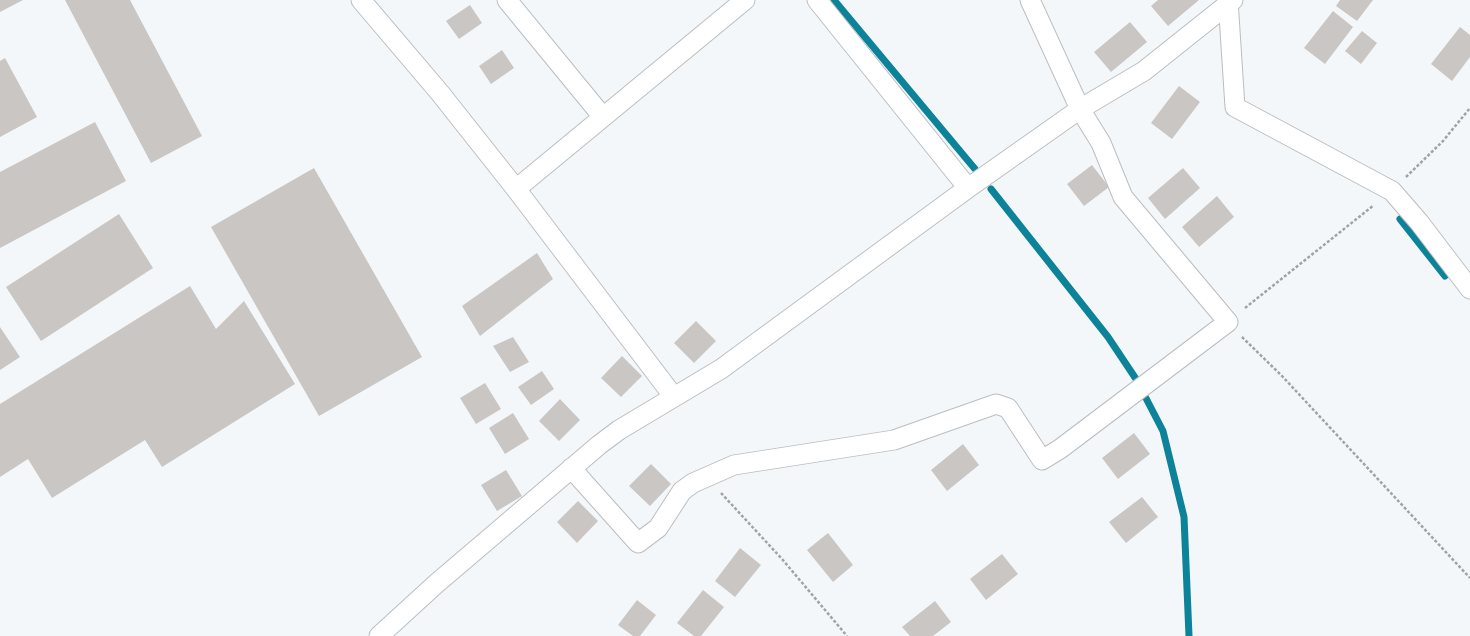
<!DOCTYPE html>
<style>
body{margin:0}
canvas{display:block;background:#f3f7fa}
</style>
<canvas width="1470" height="636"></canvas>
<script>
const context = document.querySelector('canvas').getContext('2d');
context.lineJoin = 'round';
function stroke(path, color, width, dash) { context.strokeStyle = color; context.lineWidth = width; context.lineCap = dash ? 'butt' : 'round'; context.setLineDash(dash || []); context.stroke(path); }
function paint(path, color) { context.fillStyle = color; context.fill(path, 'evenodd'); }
const stream = new Path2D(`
 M 834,0 L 975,169
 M 991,189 L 1108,337 L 1136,379 L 1163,431 L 1184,517 L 1189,636
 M 1400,219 L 1445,276`);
const building = new Path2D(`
 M 0,0 L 23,0 L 0,12 Z
 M 65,0 L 130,0 L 202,136 L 151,163 Z
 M 1158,0 L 1199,0 L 1168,26 L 1151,6 Z
 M 1340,0 L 1373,0 L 1357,21 L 1336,6 Z
 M 470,5 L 482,23 L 459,39 L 446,21 Z
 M 1333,11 L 1353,27 L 1325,64 L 1304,48 Z
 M 1130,22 L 1147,42 L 1111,72 L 1094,52 Z
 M 1460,27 L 1470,35 L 1470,57 L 1452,81 L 1431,64 Z
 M 1362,31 L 1377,43 L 1361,64 L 1345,51 Z
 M 502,50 L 514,68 L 491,84 L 479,66 Z
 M 5,58 L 37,117 L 0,137 L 0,61 Z
 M 1179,86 L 1200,102 L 1172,139 L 1151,123 Z
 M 95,122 L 126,181 L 0,248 L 0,172 Z
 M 1092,165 L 1109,187 L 1084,206 L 1067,184 Z
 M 314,168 L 422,357 L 319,416 L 211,227 Z
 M 1183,168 L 1200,188 L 1165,219 L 1148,198 Z
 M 1217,196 L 1234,217 L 1199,247 L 1182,227 Z
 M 119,214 L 153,268 L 41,341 L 6,287 Z
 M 537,253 L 553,279 L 480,336 L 462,306 Z
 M 190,286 L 216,329 L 244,301 L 295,384 L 162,467 L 145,440 L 52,498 L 28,459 L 0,477 L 0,404 Z
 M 696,321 L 716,341 L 694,363 L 674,343 Z
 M 0,327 L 20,357 L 0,370 Z
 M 513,337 L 529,362 L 510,372 L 493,346 Z
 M 622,356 L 642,376 L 621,397 L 601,378 Z
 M 542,371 L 554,389 L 531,405 L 518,387 Z
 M 485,383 L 501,409 L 476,424 L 460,398 Z
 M 560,399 L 580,420 L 559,441 L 539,421 Z
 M 513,413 L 529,439 L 505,454 L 489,428 Z
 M 1134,433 L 1150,454 L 1118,479 L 1102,458 Z
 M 963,444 L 979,465 L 947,491 L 931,470 Z
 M 651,464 L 671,484 L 650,506 L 629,486 Z
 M 506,470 L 522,496 L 497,511 L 481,485 Z
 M 1142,497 L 1158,517 L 1126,543 L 1109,522 Z
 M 578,501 L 598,521 L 577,543 L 557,522 Z
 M 828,533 L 853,565 L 833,582 L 807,550 Z
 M 740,548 L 761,565 L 735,597 L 715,581 Z
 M 1002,554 L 1018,574 L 986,600 L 970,579 Z
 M 703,590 L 724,607 L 701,636 L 694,636 L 677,623 Z
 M 637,600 L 656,615 L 640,636 L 633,636 L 618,625 Z
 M 935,601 L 951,622 L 933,636 L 910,636 L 902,627 Z`);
const path = new Path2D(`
 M 1406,177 L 1443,141 L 1470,108
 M 1245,308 L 1374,205
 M 1242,337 L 1282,376 L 1470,578
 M 721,493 L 782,559 L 847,636`);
const minor = new Path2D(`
 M 361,0 L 440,93 L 516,189 L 674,397
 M 507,0 L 603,117
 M 817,0 L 968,188
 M 1228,0 L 1235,107 L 1392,191 L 1419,222 L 1470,289
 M 516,189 L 745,0
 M 571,468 L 638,543 L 658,528 L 682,491 L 693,483 L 734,465 L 894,440 L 996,404 L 1008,408 L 1042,460 L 1060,449 L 1228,322 L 1123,197 L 1101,143 L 1080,109 L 1030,0
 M 379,636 L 437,583 L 599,445 L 619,430 L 721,369 L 968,188 L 1080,109 L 1144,71 L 1233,0`);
stroke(stream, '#0d839a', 7);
paint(building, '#cac6c3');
stroke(minor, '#bbbec1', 21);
stroke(path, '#a0a3a6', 2.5, [3, 2]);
stroke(minor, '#fff', 19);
</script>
